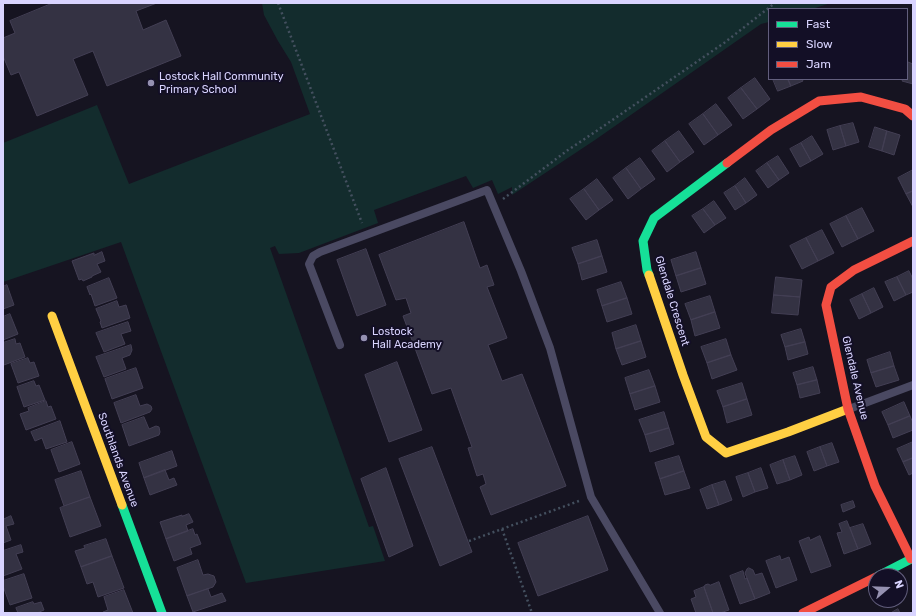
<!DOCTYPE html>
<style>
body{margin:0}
#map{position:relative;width:916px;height:616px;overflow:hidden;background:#161421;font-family:Rubik,sans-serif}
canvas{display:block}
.frame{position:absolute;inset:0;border:4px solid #d9d4ff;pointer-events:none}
.legend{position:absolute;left:768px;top:8px;width:140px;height:72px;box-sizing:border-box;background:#130f26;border:1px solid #625e7d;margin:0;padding:5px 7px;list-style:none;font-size:12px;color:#d9d4ff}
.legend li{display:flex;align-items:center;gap:8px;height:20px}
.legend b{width:20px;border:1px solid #625e7d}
.north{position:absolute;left:868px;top:568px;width:40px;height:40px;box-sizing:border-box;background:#130f26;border:1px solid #625e7d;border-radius:50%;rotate:71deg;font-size:11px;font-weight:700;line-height:16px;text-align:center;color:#d9d4ff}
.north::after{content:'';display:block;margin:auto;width:14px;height:18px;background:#9591b1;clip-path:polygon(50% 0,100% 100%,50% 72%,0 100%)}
</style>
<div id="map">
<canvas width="916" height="616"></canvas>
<div class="frame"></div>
<ul class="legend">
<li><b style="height:5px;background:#16e098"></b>Fast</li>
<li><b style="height:5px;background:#ffcf43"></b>Slow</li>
<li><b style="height:5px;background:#f24e42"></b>Jam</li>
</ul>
<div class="north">N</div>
</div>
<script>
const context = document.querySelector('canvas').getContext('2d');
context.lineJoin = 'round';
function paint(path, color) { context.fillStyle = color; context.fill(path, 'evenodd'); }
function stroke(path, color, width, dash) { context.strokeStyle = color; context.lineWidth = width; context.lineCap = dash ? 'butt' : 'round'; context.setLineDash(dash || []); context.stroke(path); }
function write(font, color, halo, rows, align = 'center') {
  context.font = font + ' Rubik,sans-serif'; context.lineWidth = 4; context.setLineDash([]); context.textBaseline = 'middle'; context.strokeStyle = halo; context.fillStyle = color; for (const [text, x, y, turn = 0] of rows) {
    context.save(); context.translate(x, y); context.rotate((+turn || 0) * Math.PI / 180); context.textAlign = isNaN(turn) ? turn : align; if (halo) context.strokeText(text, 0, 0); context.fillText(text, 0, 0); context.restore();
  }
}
const green = new Path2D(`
 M 262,3 L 831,3 L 812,9 L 769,9 L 769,22 L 761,24 L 595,140 L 512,195 L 512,187 L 498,194 L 492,180 L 473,188 L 466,176 L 374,210 L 378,223 L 299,253 L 279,254 L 275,246 L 270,248 L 369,527 L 373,526 L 385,561 L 246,583 L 121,242 L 3,282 L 3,143 L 97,105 L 129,184 L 310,114 L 291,62 L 278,41 L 264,15 Z`);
const building = new Path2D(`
 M 53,3 L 157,3 L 136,11 L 143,30 L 166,20 L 181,56 L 107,86 L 93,51 L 73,59 L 88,95 L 37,116 L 19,72 L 11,75 L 3,56 L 3,38 L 15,33 L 10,21 Z
 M 908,62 L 913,64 L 913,84 L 902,81 L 903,79 L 907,79 L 907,65 Z
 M 755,78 L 770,99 L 757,109 L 741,88 Z
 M 773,79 L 788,79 L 791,86 L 778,91 Z
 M 788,79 L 802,79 L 803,81 L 791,86 Z
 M 741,88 L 757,109 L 743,119 L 728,98 Z
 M 716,104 L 732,125 L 718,135 L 703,114 Z
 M 703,114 L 718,135 L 704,145 L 689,124 Z
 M 853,123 L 859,142 L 846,146 L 840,126 Z
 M 840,126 L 846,146 L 833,150 L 827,130 Z
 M 875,127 L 887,131 L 882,151 L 869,147 Z
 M 679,131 L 694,152 L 680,162 L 665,141 Z
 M 887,131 L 900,135 L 894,155 L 882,151 Z
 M 812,136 L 823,154 L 811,161 L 801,143 Z
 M 665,141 L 680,162 L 667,172 L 652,151 Z
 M 801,143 L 811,161 L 800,167 L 790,149 Z
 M 778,156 L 789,173 L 779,180 L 767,163 Z
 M 640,158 L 655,179 L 641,189 L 626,168 Z
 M 767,163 L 779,180 L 768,188 L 756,171 Z
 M 626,168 L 641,189 L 628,199 L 613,178 Z
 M 913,170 L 913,191 L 906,194 L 898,178 Z
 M 745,178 L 757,195 L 746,203 L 735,186 Z
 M 597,179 L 613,200 L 599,210 L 584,189 Z
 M 735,186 L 746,203 L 735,210 L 724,193 Z
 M 584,189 L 599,210 L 586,220 L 570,199 Z
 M 913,191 L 913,207 L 906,194 Z
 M 714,201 L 726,218 L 715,225 L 703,209 Z
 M 862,208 L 874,231 L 858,239 L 846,216 Z
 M 703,209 L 715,225 L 704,233 L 692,216 Z
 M 846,216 L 858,239 L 842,247 L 830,224 Z
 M 464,222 L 480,268 L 487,265 L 494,285 L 487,287 L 507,338 L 488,345 L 502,381 L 522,374 L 566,486 L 491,515 L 480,487 L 486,484 L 483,474 L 477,476 L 468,448 L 472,447 L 451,388 L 432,394 L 403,316 L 411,313 L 406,298 L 396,300 L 379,255 Z
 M 822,230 L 834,253 L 818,261 L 806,238 Z
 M 806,238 L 818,261 L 802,269 L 790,246 Z
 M 597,240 L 602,256 L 578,264 L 572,248 Z
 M 366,249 L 386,305 L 357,316 L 337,260 Z
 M 102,252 L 105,261 L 97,264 L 101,272 L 92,276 L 92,277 L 83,281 L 82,279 L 79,280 L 72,261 L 94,253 L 94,255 Z
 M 696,252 L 701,268 L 676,276 L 671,260 Z
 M 602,256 L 607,272 L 582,280 L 578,264 Z
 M 701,268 L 706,284 L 681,292 L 676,276 Z
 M 909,271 L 913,279 L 913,292 L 906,295 L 897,277 Z
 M 776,277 L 802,280 L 800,297 L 774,295 Z
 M 897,277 L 906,295 L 894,301 L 885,282 Z
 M 109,278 L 117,298 L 95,306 L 91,294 L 90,295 L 87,287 Z
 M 621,282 L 627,298 L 602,306 L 597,290 Z
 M 7,285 L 14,305 L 3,309 L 3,287 Z
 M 874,288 L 883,307 L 871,313 L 862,294 Z
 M 862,294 L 871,313 L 859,319 L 850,300 Z
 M 774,295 L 800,297 L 798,315 L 772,313 Z
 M 710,296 L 715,312 L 691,320 L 685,304 Z
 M 627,298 L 632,314 L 607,322 L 602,306 Z
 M 117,301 L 119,307 L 126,305 L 130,318 L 102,328 L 100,322 L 101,321 L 96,309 Z
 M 715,312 L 720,328 L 695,336 L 691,320 Z
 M 10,314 L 18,334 L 3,340 L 3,317 Z
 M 128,322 L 131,331 L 121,334 L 125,344 L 104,352 L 96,333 Z
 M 636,325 L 641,341 L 616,349 L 612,333 Z
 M 801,329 L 805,342 L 785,347 L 781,335 Z
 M 15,339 L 16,344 L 20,343 L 25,357 L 4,365 L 3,362 L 3,343 Z
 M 726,339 L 731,355 L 707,363 L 701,347 Z
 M 641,341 L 646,357 L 622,365 L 616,349 Z
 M 805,342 L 808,354 L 788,360 L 785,347 Z
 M 131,345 L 132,350 L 130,355 L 122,358 L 126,369 L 104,377 L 96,357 Z
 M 890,352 L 894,366 L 871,373 L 867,360 Z
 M 731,355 L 737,370 L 712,379 L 707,363 Z
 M 28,358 L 30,363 L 34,362 L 39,376 L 18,383 L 11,364 Z
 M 397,362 L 422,430 L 389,442 L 365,375 Z
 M 894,366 L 899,380 L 876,387 L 871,373 Z
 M 813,367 L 817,380 L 797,385 L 793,373 Z
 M 136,368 L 143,388 L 112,399 L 105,379 Z
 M 649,370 L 655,386 L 630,394 L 625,378 Z
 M 817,380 L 820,393 L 800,398 L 797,385 Z
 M 34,381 L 36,386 L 39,385 L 45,400 L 24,407 L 17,387 Z
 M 742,383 L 747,399 L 723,407 L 717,391 Z
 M 655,386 L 660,402 L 635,410 L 630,394 Z
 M 136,395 L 140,406 L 147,404 L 151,406 L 152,409 L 150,412 L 121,423 L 114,403 Z
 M 747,399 L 752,415 L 727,423 L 723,407 Z
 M 46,401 L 48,407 L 51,406 L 56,419 L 26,430 L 20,414 L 29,411 L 28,408 Z
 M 904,402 L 910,416 L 888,425 L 882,412 Z
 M 664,412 L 669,428 L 645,435 L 639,420 Z
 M 910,416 L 913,423 L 913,430 L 893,438 L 888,425 Z
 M 144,417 L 149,429 L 156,426 L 159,427 L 160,432 L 159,435 L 129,446 L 122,425 Z
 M 60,421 L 67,442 L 46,449 L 42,438 L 35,441 L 31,432 Z
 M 669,428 L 674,444 L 650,452 L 645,435 Z
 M 72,442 L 80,464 L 59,472 L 51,450 Z
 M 913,442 L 913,458 L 903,462 L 897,449 Z
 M 832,443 L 839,462 L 827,466 L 820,447 Z
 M 432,447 L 472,552 L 440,566 L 399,459 Z
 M 820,447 L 827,466 L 814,471 L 807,452 Z
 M 172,451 L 177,466 L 144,478 L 139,463 Z
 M 679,456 L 684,471 L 660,479 L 655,463 Z
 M 795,456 L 802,475 L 790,480 L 783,460 Z
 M 913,458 L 913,473 L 909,475 L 903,462 Z
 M 783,460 L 790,480 L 777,484 L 770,465 Z
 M 386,468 L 413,546 L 389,557 L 361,479 Z
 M 761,468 L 768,488 L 755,492 L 748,473 Z
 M 165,470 L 169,480 L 174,478 L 177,485 L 150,495 L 144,478 Z
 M 81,471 L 90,497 L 64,506 L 55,480 Z
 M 684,471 L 690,488 L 665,495 L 660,479 Z
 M 748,473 L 755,492 L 743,497 L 736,477 Z
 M 725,481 L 732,500 L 719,505 L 712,485 Z
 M 712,485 L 719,505 L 707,509 L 700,490 Z
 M 90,497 L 101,526 L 70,537 L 60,508 Z
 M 853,501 L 855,507 L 843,512 L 841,505 Z
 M 189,514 L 193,522 L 186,525 L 188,531 L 166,539 L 160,522 L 182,515 L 182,516 Z
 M 11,516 L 14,524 L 6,526 L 11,540 L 3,543 L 3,518 L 3,519 Z
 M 588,516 L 608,570 L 538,596 L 518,543 Z
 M 847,521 L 858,549 L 844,554 L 837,533 L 842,532 L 839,524 Z
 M 863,524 L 871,544 L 858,549 L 850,528 Z
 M 193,529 L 195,535 L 197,534 L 201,544 L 190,548 L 192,554 L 174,561 L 166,539 Z
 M 820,536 L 831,566 L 811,573 L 799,541 L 809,537 L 810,540 Z
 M 106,539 L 112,556 L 81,567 L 75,551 L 85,548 L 84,546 Z
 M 21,545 L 23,552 L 16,554 L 22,569 L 3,576 L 3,551 Z
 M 112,556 L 124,588 L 98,597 L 93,582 L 87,584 L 81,567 Z
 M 780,556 L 781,560 L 789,557 L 797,580 L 776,588 L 766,561 Z
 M 198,560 L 203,575 L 208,574 L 214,576 L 216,582 L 213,587 L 187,596 L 177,568 Z
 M 749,568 L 753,570 L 755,575 L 762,573 L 770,593 L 755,599 L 745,573 L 747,569 Z
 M 743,571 L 745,579 L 747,578 L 755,599 L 740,604 L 730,576 Z
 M 24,574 L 32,598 L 10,605 L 3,586 L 3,581 Z
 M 719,582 L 729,610 L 720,613 L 713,613 L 704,587 L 705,585 L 708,584 L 710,585 Z
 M 704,587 L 713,613 L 696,613 L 691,599 L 696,597 L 694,591 Z
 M 208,589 L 211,597 L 222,593 L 226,601 L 193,612 L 187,596 Z
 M 124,590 L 133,613 L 103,613 L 103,612 L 108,610 L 104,597 Z
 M 33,602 L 34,604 L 41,602 L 44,610 L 37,613 L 18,613 L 16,608 Z
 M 898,609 L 900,613 L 891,613 Z`);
const path = new Path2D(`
 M 278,3 L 362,223
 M 503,199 L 568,150 L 595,132 L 724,43 L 775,3
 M 502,529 L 532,613
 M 469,541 L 579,501`);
const lane = new Path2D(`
 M 340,345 L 309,264 L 313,256 L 320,252 L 487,190 L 521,271 L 550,348 L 591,497 L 660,613
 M 849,409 L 913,385`);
const fast = new Path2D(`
 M 649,275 L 647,270 L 643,241 L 654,218 L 727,163
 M 122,505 L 162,613
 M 878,576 L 913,558`);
const slow = new Path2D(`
 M 649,275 L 683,375 L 706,437 L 726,453 L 788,432 L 848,409
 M 52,316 L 122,505`);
const jam = new Path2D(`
 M 727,163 L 771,130 L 819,101 L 861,97 L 905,109 L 913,116
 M 911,559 L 875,486 L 848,409 L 826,305 L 831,287 L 854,270 L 913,241
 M 803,613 L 876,577`);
const markers = [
 [151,83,4,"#9591b1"],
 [364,338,4,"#9591b1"]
];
const poiNames = [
 ["Lostock Hall Community",159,77],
 ["Primary School",159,90],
 ["Lostock",372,332],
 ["Hall Academy",372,345]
];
const streetNames = [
 ["Glendale Crescent",672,301,73],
 ["Glendale Avenue",855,378,77],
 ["Southlands Avenue",118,460,70]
];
paint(green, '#132c2d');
paint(building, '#343243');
stroke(building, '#433f54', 1);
stroke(path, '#44505f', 2.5, [2, 3]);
stroke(lane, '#4a4962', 8);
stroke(fast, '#16e098', 9);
stroke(slow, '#ffcf43', 9);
stroke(jam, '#f24e42', 9);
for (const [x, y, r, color] of markers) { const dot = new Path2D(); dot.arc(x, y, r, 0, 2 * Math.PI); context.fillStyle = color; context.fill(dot); stroke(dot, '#130f26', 1.5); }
write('11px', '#d9d4ff', '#130f26', poiNames, 'left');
write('11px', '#d9d4ff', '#130f26', streetNames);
</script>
